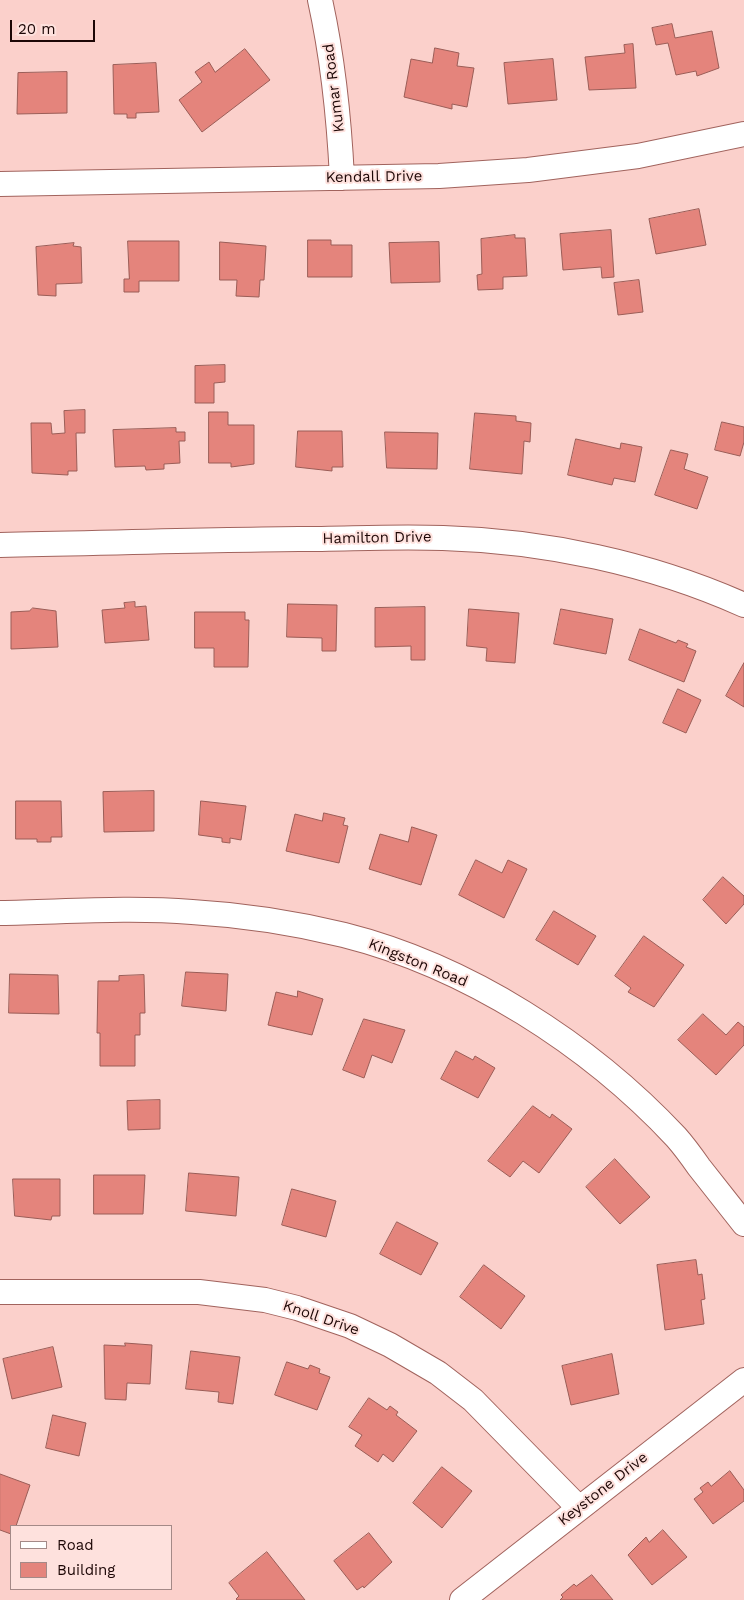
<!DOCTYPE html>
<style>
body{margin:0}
#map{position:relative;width:744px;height:1600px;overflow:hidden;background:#fbd0cb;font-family:"Work Sans",sans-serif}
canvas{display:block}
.legend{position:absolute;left:10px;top:1525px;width:162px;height:65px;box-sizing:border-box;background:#fee1dd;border:1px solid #a48987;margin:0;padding:6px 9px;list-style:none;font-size:15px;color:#1c0605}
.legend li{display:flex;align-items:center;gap:10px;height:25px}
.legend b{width:25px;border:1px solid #a48987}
.scale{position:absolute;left:10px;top:20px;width:85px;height:22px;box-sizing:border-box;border:2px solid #1c0605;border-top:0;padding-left:6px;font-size:15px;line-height:18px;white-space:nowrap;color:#1c0605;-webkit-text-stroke:4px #fee1dd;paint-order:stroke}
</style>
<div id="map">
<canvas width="744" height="1600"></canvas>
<ul class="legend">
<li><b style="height:6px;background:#fff"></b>Road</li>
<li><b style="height:14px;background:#e4847c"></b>Building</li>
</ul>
<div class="scale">20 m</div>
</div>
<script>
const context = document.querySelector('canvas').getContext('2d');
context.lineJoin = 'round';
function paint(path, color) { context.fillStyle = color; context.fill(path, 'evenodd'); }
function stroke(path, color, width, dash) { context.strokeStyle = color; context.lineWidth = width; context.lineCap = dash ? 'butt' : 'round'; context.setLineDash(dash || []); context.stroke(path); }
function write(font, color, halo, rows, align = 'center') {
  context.font = font + ' "Work Sans",sans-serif'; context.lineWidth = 4; context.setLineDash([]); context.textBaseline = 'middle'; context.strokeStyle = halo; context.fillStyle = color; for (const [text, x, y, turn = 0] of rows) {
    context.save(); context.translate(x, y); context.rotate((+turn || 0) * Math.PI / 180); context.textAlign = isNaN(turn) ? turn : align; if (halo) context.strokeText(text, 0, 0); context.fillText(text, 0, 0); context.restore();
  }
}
const building = new Path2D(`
 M 672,24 L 675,38 L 712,31 L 719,68 L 697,76 L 696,71 L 676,75 L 668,43 L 656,45 L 652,28 Z
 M 633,44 L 636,88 L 589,90 L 585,57 L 625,53 L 624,45 Z
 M 435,48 L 459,53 L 457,66 L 474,68 L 467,107 L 452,104 L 452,109 L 404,97 L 411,59 L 432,63 Z
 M 245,49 L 270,80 L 202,132 L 179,100 L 202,82 L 195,72 L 209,62 L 215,72 Z
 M 553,59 L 557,100 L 508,104 L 504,63 Z
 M 156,63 L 159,112 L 136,113 L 136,118 L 127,118 L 127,114 L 114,114 L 113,65 Z
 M 67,72 L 67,113 L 17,114 L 18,73 Z
 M 699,209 L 706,245 L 656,254 L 649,219 Z
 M 611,230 L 614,277 L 602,278 L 601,267 L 563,270 L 560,234 Z
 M 515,235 L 515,238 L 525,238 L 527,276 L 503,277 L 503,289 L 478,290 L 477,275 L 482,274 L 481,239 Z
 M 308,240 L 331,240 L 331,245 L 352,245 L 352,277 L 308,277 Z
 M 128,241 L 179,241 L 179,281 L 139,281 L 139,292 L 124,292 L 124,279 L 129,279 Z
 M 220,242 L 266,246 L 264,280 L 260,280 L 259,297 L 236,296 L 237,280 L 220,280 Z
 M 439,242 L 440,282 L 391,283 L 389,243 Z
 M 74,243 L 73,246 L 81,247 L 82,283 L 56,284 L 56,296 L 38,295 L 36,247 Z
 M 639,280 L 643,312 L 618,315 L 614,283 Z
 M 225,365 L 225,382 L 214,383 L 214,403 L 195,403 L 195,366 Z
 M 85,410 L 85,433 L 76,433 L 77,471 L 68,471 L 68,475 L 32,473 L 31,423 L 51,423 L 52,434 L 65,433 L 64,411 Z
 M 209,412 L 228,412 L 228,425 L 254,425 L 254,464 L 231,467 L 231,463 L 209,463 Z
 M 475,413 L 516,416 L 516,421 L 531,423 L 530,442 L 524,441 L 522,474 L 470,469 Z
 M 722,422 L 744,427 L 744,442 L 740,456 L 715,450 Z
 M 176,428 L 176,432 L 185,432 L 185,441 L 179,441 L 180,463 L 164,464 L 164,469 L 146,470 L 145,466 L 115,467 L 113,430 Z
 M 298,431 L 342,431 L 343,467 L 332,467 L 332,471 L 296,467 Z
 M 385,432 L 438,433 L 437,469 L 387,468 Z
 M 576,439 L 620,449 L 621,443 L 642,447 L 635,482 L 614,478 L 612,485 L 568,475 Z
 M 671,450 L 688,454 L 684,469 L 708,477 L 697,509 L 655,495 Z
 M 135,602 L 135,607 L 146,606 L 149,640 L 105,643 L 102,610 L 125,608 L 124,603 Z
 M 288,604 L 337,605 L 336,651 L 322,651 L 322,638 L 287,637 Z
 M 425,607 L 425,660 L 411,660 L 411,646 L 375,647 L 375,608 Z
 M 33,608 L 56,611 L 58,647 L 11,649 L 11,612 L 29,611 Z
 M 469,609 L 519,613 L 515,663 L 486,661 L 487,648 L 467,646 Z
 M 561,609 L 613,619 L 606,654 L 554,644 Z
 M 195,612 L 245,612 L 245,620 L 249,620 L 248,667 L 214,667 L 214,648 L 195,648 Z
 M 640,629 L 676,643 L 678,640 L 688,644 L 686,647 L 696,651 L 684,682 L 629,660 Z
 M 744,663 L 744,707 L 726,696 Z
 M 678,689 L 701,700 L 686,733 L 663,723 Z
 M 154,791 L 154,831 L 104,832 L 103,792 Z
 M 16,801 L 61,801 L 62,837 L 51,837 L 51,842 L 37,842 L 37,839 L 16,839 Z
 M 201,801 L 246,806 L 241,840 L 230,838 L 230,843 L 222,842 L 222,838 L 199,835 Z
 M 324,813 L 345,818 L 343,825 L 348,826 L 339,863 L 286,851 L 295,814 L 322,821 Z
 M 412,827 L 437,835 L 421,885 L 369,869 L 380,834 L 408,842 Z
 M 476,860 L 502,873 L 508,860 L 527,869 L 504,918 L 459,895 Z
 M 723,877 L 744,896 L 744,904 L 726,924 L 703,900 Z
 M 554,911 L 596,936 L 578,965 L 536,940 Z
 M 644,936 L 684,965 L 654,1007 L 628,992 L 631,988 L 615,976 Z
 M 186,972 L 228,974 L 226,1011 L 182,1006 Z
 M 10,974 L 58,975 L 59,1014 L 9,1013 Z
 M 144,975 L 145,1013 L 140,1013 L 140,1035 L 135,1035 L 135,1066 L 100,1066 L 100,1033 L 97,1033 L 98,981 L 119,981 L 119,976 Z
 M 298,991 L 323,999 L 312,1035 L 268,1025 L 276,992 L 297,997 Z
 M 703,1014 L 726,1035 L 738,1022 L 744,1027 L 744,1045 L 716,1075 L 678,1040 Z
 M 364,1019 L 405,1030 L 392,1063 L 372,1055 L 364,1078 L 343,1070 Z
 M 456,1051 L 473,1060 L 475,1056 L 495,1068 L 478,1098 L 441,1079 Z
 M 160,1100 L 160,1129 L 128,1130 L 127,1101 Z
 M 533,1106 L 550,1118 L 552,1114 L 572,1129 L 539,1173 L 523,1161 L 510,1177 L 488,1161 Z
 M 615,1159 L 650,1197 L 620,1224 L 586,1187 Z
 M 189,1173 L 239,1177 L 236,1216 L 186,1211 Z
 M 94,1175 L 145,1175 L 143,1214 L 94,1214 Z
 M 13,1179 L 60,1179 L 60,1216 L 52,1216 L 51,1220 L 15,1216 Z
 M 292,1189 L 336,1201 L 326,1237 L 282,1225 Z
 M 397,1222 L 438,1243 L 421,1275 L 380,1254 Z
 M 696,1260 L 698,1275 L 702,1274 L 705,1299 L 701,1300 L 704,1324 L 665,1330 L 657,1265 Z
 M 484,1265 L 525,1296 L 501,1329 L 460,1297 Z
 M 125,1343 L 152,1345 L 150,1384 L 127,1383 L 126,1400 L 105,1399 L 104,1345 L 125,1346 Z
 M 53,1347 L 62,1387 L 12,1399 L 3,1359 Z
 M 191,1351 L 240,1357 L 233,1404 L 218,1402 L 219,1392 L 186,1389 Z
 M 612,1354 L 619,1394 L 571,1405 L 562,1366 Z
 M 287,1362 L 308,1369 L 310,1365 L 320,1369 L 319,1373 L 330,1377 L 317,1410 L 275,1395 Z
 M 369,1398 L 387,1410 L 390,1406 L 398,1412 L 396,1415 L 417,1431 L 393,1462 L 383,1454 L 378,1462 L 355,1446 L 362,1435 L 349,1427 Z
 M 53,1415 L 86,1423 L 79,1456 L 46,1448 Z
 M 442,1467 L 472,1491 L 442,1528 L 413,1503 Z
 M 730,1471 L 744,1490 L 744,1501 L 713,1524 L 694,1499 L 703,1492 L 700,1488 L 708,1482 L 711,1486 Z
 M 0,1474 L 30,1485 L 16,1526 L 11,1526 L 11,1534 L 0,1530 Z
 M 663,1530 L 687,1557 L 652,1585 L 628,1555 L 646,1537 L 649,1542 Z
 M 369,1533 L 392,1562 L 364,1588 L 363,1586 L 357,1590 L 334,1561 Z
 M 267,1552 L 305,1600 L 237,1600 L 236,1599 L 239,1596 L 229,1583 Z
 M 592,1575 L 613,1600 L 560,1600 L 563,1597 L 561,1595 L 574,1584 L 576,1586 Z`);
const minor = new Path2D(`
 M 320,0 C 333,59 339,117 342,178
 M 0,184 L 439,176 L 528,170 L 638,156 L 744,134
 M 0,545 C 100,543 199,540 299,539 C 347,539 395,536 443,538 C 545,541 650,563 744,605
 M 0,913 C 64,912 128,907 192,912 C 243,915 295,923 344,935 C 467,966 589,1044 676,1137 C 684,1146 692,1157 699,1167 C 714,1186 729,1205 744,1224
 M 0,1292 L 199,1292 L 265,1300 L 297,1308 L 350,1326 L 390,1345 L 438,1373 L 473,1400 L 579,1508
 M 462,1600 L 744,1380`);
const streetNames = [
 ["Kumar Road",334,88,-97],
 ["Kendall Drive",374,177,-1],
 ["Hamilton Drive",377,538,-1],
 ["Kingston Road",418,963,22],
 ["Knoll Drive",321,1318,19],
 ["Keystone Drive",603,1489,-38]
];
paint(building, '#e4847c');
stroke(building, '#9a5d57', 1);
stroke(minor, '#a1635d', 26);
stroke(minor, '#fff', 24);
write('15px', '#1c0605', '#fee1dd', streetNames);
</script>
